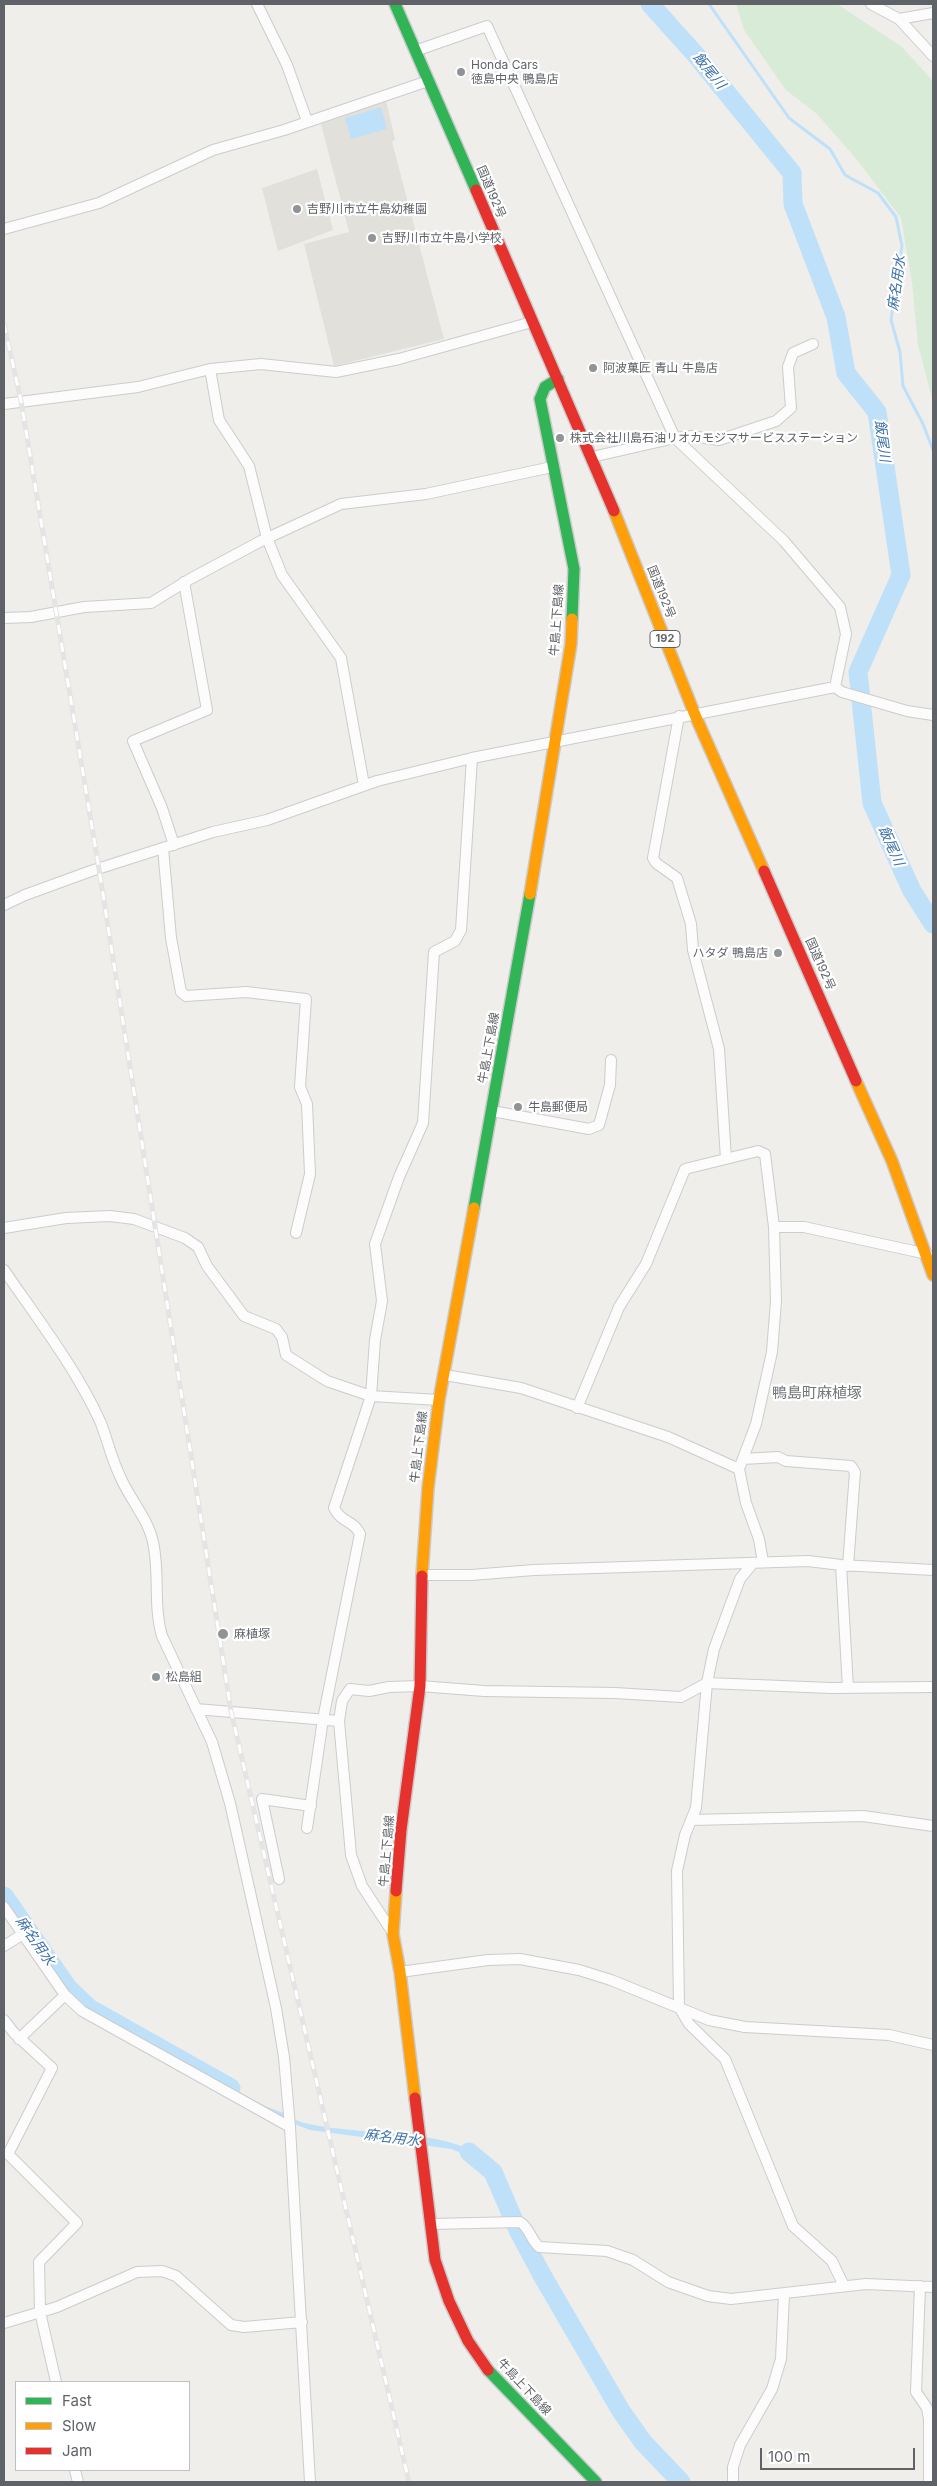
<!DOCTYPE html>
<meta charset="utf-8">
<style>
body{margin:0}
#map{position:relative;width:937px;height:2486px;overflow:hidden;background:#efeeea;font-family:Inter,sans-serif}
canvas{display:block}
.frame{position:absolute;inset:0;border:5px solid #5f6368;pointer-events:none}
.legend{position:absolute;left:15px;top:2381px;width:175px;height:90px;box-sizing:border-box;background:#fff;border:1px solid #bfc1c3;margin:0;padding:6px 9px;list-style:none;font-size:15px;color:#5f6368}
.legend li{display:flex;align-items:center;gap:10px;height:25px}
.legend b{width:25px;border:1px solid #bfc1c3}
.scale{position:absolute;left:760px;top:2448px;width:155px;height:22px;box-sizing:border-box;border:2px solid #5f6368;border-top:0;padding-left:6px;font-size:15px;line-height:18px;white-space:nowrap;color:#5f6368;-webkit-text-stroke:4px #fff;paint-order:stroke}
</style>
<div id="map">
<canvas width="937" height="2486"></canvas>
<div class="frame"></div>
<ul class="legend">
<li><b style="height:6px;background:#30b455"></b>Fast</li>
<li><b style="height:6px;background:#ff9f0a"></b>Slow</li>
<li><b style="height:6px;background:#e5322d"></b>Jam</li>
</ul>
<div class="scale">100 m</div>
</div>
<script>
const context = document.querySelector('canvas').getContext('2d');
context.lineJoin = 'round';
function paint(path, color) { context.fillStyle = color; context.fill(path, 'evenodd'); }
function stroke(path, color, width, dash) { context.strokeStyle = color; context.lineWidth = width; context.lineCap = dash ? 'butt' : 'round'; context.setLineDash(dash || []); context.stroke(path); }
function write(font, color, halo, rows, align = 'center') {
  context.font = font + ' Inter,"Noto Sans JP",sans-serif'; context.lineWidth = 4.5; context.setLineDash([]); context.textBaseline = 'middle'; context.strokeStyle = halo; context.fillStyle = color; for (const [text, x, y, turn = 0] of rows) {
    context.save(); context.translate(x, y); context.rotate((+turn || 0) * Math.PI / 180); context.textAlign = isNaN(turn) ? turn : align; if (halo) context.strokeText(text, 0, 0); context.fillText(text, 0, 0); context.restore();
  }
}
const education = new Path2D(`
 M 386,101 L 395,139 L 392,142 L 444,339 L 334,366 L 304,244 L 349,232 L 321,124 Z
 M 317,169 L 333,230 L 278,251 L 262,188 Z`);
const green = new Path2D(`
 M 736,4 L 837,4 L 902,47 L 933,81 L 933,402 L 918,345 L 912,282 L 901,218 L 858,161 L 817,114 L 786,90 L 744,30 Z`);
const water = new Path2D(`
 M 381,107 L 387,129 L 351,139 L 345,118 Z
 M 210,2074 C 233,2087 259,2106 284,2113 C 290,2115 294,2120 301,2122 C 353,2137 449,2126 488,2161 L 488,2172 L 469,2156 L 451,2149 L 310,2130 L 284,2120 L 208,2078 Z`);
const stream = new Path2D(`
 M 709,4 L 789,118 L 830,149 L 845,175 L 878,193 L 896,217 L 902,246 L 891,320 L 900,352 L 903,386 L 923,424 L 933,450`);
const river = new Path2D(`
 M 650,4 L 695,54 L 792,173 L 793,204 L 836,317 L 846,373 L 877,412 L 901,575 L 858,672 L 872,803 L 912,891 L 933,924
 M 4,1896 L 68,1988 L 89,2008 L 231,2088
 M 469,2152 L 493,2172 L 518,2230 L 542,2275 L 621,2411 L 643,2442 L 681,2482`);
const street = new Path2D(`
 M 257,4 L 287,65 L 307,121
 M 871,4 L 899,19 L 933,13
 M 899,19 L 933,56
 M 415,51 L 487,26 L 675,438 L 784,541 L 840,607 L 846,634 L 835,687
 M 4,229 L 99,203 L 213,150 L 284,130 L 428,81
 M 210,369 L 219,420 L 249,466 L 267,538 L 282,575 L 341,658 L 364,785
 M 4,404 L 138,387 L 210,369 L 261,364 L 336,372 L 399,359 L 532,322
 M 592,457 L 675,438 L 692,436 L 719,440 L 776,421 L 791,408 L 788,367 L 793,353 L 813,344
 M 4,618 L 31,617 L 84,607 L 151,603 L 190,579 L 261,541 L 341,504 L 426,494 L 552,467
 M 679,716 L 653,858 L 656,863 L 677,878 L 691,924 L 693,950 L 719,1049 L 726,1159
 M 174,845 L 162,808 L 133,741 L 207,710 L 184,582
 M 163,848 L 171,938 L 181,992 L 186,996 L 246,992 L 306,999 L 300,1087 L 307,1104 L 310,1174 L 296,1233
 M 4,905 L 25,895 L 91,871 L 213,832 L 267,820 L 377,781 L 472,758 L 835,687 L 842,692 L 907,711 L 933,715
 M 492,1111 L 589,1129 L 599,1125 L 610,1085 L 611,1060
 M 4,1228 L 66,1218 L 110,1216 L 134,1219 L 185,1238 L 198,1247 L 207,1266 L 244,1316 L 276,1329 L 282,1337 L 286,1355 L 327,1381 L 371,1396 L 439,1400
 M 4,1270 C 37,1318 75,1367 100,1421 C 107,1438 111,1457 119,1474 C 128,1497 148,1518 153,1542 C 160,1573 153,1605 162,1636 L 212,1742 L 230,1803 L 276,2008 L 284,2057 L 290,2127 L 310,2482
 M 445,1375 L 521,1388 L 668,1437 L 739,1469
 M 577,1408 L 619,1307 L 646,1264 L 685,1169 L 758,1151 L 765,1154 L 774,1227
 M 743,1459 L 778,1457 L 786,1461 L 851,1466 L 855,1472 L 848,1566
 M 763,1562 L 759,1539 L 746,1503 L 739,1469 L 756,1424 L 772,1352 L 776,1301 L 774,1227 L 804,1227 L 927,1254
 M 753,1563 L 740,1579 L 714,1649 L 707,1683 L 696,1808 L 685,1835 L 677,1871 L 679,2007 L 689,2024 L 725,2059 L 793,2226 L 832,2261 L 844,2286
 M 841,1565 L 848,1688
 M 422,1575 L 471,1575 L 534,1570 L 808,1561 L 841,1565 L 933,1570
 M 196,1709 L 339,1721
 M 691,1820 L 863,1816 L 933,1826
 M 307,1828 L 323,1719 L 360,1534 C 354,1520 341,1523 334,1508 L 371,1396 L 375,1340 L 382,1301 L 375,1244 L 399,1177 L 423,1123 L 434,952 L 455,941 L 461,930 L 472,758
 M 279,1879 L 262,1799 L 311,1806
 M 4,1907 L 65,1995 L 82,2011 L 290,2127
 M 393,1933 L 362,1886 L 351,1855 L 339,1721 L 342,1701 L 350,1689 L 369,1691 L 389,1687 L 420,1686 L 484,1691 L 615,1693 L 681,1697 L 707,1683 L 831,1688 L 933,1687
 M 4,1946 L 23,1934
 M 400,1972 L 488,1960 L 520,1959 L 579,1970 L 611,1980 L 709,2020 L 745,2027 L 889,2035 L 933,2045
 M 4,2020 L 14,2033 L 52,2068 L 8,2154 L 77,2223 L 39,2262 L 40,2312 L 56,2382
 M 19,2039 L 65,1995
 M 431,2224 L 520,2222 C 529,2227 531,2240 539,2247 L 607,2251 L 633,2260 L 668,2282 L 708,2296 L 731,2299 L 866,2284 L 933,2287
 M 920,2286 L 916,2392 L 927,2408 L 929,2419 L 929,2482
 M 4,2323 L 57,2307 L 137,2272 L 162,2271 L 176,2276 L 231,2325 L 244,2327 L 302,2322
 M 75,2470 L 78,2482
 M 733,2482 L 733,2467 L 740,2445 L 772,2389 L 781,2359 L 784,2295`);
const fast = new Path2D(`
 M 395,4 L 476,190
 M 558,379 L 545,387 L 540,399 L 574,569 L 572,619
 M 474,1208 L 530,894
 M 488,2370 L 596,2482`);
const slow = new Path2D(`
 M 614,511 L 695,715 L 764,871
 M 530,894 L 571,644 L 572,619
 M 856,1081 L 892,1161 L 933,1275
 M 422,1576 L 428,1488 L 439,1400 L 474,1208
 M 396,1891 L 393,1934 L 400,1972 L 415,2098`);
const jam = new Path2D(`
 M 476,190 L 614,511
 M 764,871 L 856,1081
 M 396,1891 L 401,1830 L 420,1686 L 422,1576
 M 415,2098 L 435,2260 L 449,2301 L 468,2341 L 488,2370`);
const rail = new Path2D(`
 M 4,324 L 21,401 L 99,869 L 231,1711 L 409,2482`);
const markers = [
 [461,72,5,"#919496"],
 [297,209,5,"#919496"],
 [372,238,5,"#919496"],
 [593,368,5,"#919496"],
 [560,438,5,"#919496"],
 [778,953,5,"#919496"],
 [518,1107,5,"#919496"],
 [223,1634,6,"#919496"],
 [156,1677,5,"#919496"]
];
const shields = [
 [665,639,30]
];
const shieldNames = [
 ["192",665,639]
];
const poiNames = [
 ["Honda Cars",471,65],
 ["徳島中央 鴨島店",471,79],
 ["吉野川市立牛島幼稚園",307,209],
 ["吉野川市立牛島小学校",382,238],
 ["阿波菓匠 青山 牛島店",603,368],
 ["株式会社川島石油リオカモジマサービスステーション",570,438],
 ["ハタダ 鴨島店",768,953,"right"],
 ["牛島郵便局",528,1107],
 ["麻植塚",234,1634],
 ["松島組",166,1677]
];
const streetNames = [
 ["国道192号",491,192,67],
 ["国道192号",661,592,68],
 ["牛島上下島線",557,620,-86],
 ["国道192号",820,964,66],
 ["牛島上下島線",489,1048,-80],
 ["牛島上下島線",419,1447,-83],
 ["牛島上下島線",387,1851,-85],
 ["牛島上下島線",524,2387,47]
];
const waterNames = [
 ["飯尾川",709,71,51],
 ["麻名用水",897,283,-82],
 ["飯尾川",882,441,82],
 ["飯尾川",891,846,66],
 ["麻名用水",35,1941,55],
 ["麻名用水",392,2138,7]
];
const quarterNames = [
 ["鴨島町麻植塚",817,1393]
];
paint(education, '#e2e0da');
paint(green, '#d8ebd6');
paint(water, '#bfe0f9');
stroke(stream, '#bfe0f9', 3);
stroke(river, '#bfe0f9', 19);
stroke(street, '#cbcccc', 12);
stroke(fast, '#cacacb', 14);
stroke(slow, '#cacacb', 14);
stroke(jam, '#cacacb', 14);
stroke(street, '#fdfcfc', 10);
stroke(fast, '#30b455', 11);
stroke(slow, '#ff9f0a', 11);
stroke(jam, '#e5322d', 11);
stroke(rail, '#e4e4e4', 5);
stroke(rail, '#fff', 3, [9]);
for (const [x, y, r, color] of markers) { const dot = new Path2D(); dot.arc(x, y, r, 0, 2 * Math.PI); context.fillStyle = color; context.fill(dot); stroke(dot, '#fff', 2); }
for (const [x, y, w] of shields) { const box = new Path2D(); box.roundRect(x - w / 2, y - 8.5, w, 17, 4); context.fillStyle = '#fff'; context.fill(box); stroke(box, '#5f6368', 1); }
write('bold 11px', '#5f6368', null, shieldNames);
write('12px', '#5f6368', '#fff', poiNames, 'left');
write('12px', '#5f6368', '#fff', streetNames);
write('italic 14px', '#4174aa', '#fff', waterNames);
write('15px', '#70757a', '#fff', quarterNames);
</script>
